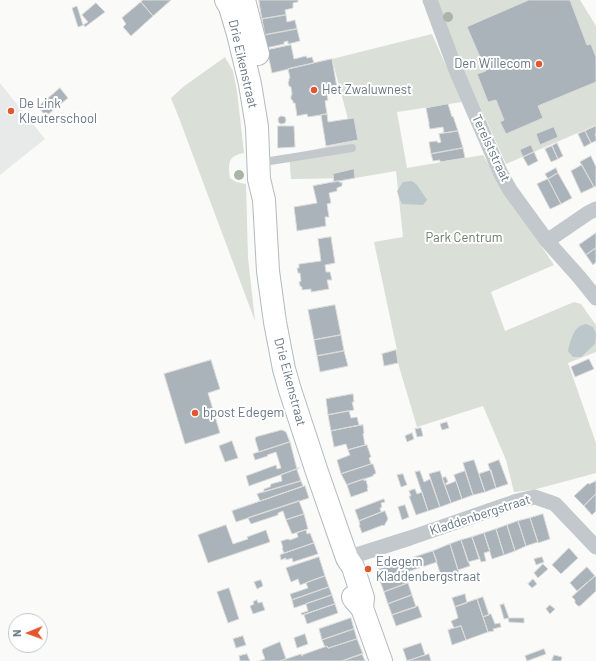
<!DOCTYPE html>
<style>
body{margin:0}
#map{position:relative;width:596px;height:661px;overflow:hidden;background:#fafaf8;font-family:Barlow,sans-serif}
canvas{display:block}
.north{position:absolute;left:8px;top:613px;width:40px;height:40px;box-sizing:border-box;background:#fff;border:1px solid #c1c8cd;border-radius:50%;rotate:269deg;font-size:11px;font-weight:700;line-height:16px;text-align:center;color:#657683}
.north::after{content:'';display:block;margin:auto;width:14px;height:18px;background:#e4572e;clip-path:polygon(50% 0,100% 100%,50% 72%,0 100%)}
</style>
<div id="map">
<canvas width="596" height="661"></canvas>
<div class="north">N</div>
</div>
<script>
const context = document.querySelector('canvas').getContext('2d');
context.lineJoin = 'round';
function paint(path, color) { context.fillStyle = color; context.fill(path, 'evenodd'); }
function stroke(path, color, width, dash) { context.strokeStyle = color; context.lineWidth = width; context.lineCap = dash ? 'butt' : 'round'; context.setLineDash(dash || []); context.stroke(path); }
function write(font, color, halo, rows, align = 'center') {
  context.font = font + ' Barlow,sans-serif'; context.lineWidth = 4; context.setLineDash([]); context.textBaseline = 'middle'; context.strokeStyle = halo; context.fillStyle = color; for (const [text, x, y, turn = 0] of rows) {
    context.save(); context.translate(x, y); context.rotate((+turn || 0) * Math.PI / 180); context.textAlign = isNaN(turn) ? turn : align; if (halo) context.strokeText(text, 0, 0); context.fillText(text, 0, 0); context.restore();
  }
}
const built = new Path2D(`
 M 0,83 L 45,139 L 0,175 Z`);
const green = new Path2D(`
 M 437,0 L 580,0 L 596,26 L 596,125 L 506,164 L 447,33 Z
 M 432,34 L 462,102 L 397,112 L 407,168 L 483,155 L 505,192 L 554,265 L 491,292 L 505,331 L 574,302 L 581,304 L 596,325 L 596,352 L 568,363 L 596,443 L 596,473 L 533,490 L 514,492 L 506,460 L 483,406 L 417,427 L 398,363 L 396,350 L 397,350 L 374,242 L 403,237 L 396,171 L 355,178 L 291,179 L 289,155 L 358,140 L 354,118 L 348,119 L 332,59 Z
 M 225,57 L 233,71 L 237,91 L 244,153 C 228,156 228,163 230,178 L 236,182 L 246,184 L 248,258 L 255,321 L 179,118 L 171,98 L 183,87 Z`);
const water = new Path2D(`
 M 412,181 L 417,185 L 427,200 L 423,205 L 402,204 L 400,200 L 397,191 L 403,182 Z
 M 586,324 L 593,327 L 596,334 L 595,344 L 581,357 L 573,357 L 568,351 C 570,343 572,331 580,326 C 582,325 584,325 586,324 Z`);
const building = new Path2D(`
 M 143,0 L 171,0 L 153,16 L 141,2 Z
 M 259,0 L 298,0 L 298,2 L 293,3 L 293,8 L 285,10 L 286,15 L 262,19 Z
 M 529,0 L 570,0 L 587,45 L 591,44 L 596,57 L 596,82 L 538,106 L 543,118 L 506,134 L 500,122 L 504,120 L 496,100 L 488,102 L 477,74 L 486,71 L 467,27 Z
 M 141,2 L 153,16 L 131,36 L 123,27 L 126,24 L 122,18 Z
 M 96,3 L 105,12 L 85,27 L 84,25 L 78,27 L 72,8 L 77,6 L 83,25 L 88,22 L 82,15 Z
 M 286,15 L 287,22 L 295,20 L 297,29 L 265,35 L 262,19 Z
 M 297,29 L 300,41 L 288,44 L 288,41 L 284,42 L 284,44 L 266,48 L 265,35 Z
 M 291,45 L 294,59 L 306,56 L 307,58 L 312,57 L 314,63 L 272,73 L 267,50 Z
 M 332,59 L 338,94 L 327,95 L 328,100 L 325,101 L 327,114 L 308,117 L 307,114 L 297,116 L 295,103 L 293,103 L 293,101 L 291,99 L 291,96 L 292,94 L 291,87 L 289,86 L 288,82 L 289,81 L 289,78 L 290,78 L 288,69 Z
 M 60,88 L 68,98 L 46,116 L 38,107 Z
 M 448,104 L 452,117 L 453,116 L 458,131 L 444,133 L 443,127 L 430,129 L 429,126 L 429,123 L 426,108 Z
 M 327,114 L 328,122 L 354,118 L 358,140 L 326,146 L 321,115 Z
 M278 120a4 4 0 1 1 8 0a4 4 0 1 1-8 0Z
 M 278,126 L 294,126 L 295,147 L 278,148 Z
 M 596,126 L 596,133 L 595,134 L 596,137 L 596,141 L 591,143 L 585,131 Z
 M 554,127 L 558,137 L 540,145 L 536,134 Z
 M 458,131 L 463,148 L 431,154 L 429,142 L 437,141 L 438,143 L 441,142 L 439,134 Z
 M 585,131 L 591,143 L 584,147 L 578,134 Z
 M 557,143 L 563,156 L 558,159 L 552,146 Z
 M 531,145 L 534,152 L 523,157 L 520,150 Z
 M 552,146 L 558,159 L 551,162 L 545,149 Z
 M 463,148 L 465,158 L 440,162 L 440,160 L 433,161 L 431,154 Z
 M 534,152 L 538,161 L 528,166 L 523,157 Z
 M 591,156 L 596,167 L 596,186 L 594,187 L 580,162 Z
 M 582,165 L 594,187 L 581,193 L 571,171 Z
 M 556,168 L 558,173 L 548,179 L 545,174 Z
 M 354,169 L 355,178 L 334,182 L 333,174 Z
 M 558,173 L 572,198 L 561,204 L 548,179 Z
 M 548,179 L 561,204 L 550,209 L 537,184 Z
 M 339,181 L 340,183 L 342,182 L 342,186 L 337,188 L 337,191 L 329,193 L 331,203 L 327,204 L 329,217 L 325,217 L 326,226 L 297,231 L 294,207 L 317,203 L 313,186 Z
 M 596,233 L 596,248 L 586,255 L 579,245 Z
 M 331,237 L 335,263 L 325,265 L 326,272 L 330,272 L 332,280 L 327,280 L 329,289 L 311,292 L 311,289 L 302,290 L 302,287 L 300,286 L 299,282 L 301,281 L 300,273 L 298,273 L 297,268 L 299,268 L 299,264 L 321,261 L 318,239 Z
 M 596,248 L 596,262 L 593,265 L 586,255 Z
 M 335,305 L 341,335 L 314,340 L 308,310 Z
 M 341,335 L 344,351 L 317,356 L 314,340 Z
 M 396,350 L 398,363 L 384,366 L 382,354 Z
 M 344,351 L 348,366 L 320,372 L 317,356 Z
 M 589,359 L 594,369 L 575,377 L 571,367 Z
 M 211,360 L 220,389 L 208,393 L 220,433 L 185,444 L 164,374 Z
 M 353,394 L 354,402 L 352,402 L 354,410 L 328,415 L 326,399 Z
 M 349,411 L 351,418 L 357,417 L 359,425 L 331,431 L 328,415 Z
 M 447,422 L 449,428 L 442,430 L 440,424 Z
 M 363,425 L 364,433 L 363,434 L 365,445 L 348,450 L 346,444 L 334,447 L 331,431 Z
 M 421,428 L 423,436 L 417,437 L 415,429 Z
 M 282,430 L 286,432 L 290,442 L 259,452 L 255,439 L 256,437 Z
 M 412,433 L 414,439 L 407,442 L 405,436 Z
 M 232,441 L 238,458 L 225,462 L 219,446 Z
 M 290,442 L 297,469 L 249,486 L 246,476 L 276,465 L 277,469 L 281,468 L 276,452 L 267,455 L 268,456 L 255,460 L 253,454 Z
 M 367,445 L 371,457 L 369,458 L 371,464 L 341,474 L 337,460 L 350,455 L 348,450 Z
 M 474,460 L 485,492 L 473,495 L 463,463 Z
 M 499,460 L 508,484 L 496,488 L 488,464 Z
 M 371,464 L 373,464 L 376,473 L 373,475 L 373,476 L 347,485 L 341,474 Z
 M 299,468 L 297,470 L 301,481 L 264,492 L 263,492 L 264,491 L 264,489 L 270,487 L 271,484 L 282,481 L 281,475 Z
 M 491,470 L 496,488 L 485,492 L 479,474 Z
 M 420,471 L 424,482 L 430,479 L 440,507 L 428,511 L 415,472 Z
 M 440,471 L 451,503 L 440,507 L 429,474 Z
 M 465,471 L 473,495 L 462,499 L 454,475 Z
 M 403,474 L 407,485 L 401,487 L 397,475 Z
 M 446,477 L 448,482 L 446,483 L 446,485 L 456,481 L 462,499 L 451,503 L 442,478 Z
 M 364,479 L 364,481 L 366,480 L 368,488 L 367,488 L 368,491 L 351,497 L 347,485 Z
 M 301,481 L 303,486 L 260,501 L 257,494 Z
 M 596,481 L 596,494 L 584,506 L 574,496 L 588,483 L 589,484 Z
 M 305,486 L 309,498 L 236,522 L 232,511 Z
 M 415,489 L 417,494 L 422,492 L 428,511 L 416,515 L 409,496 L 411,496 L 409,491 Z
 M 596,494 L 596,511 L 592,515 L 584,506 Z
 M 384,499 L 385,502 L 381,503 L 382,507 L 380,508 L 381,512 L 359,521 L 355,510 Z
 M 299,501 L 304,514 L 286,520 L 283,511 L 278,513 L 278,515 L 251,524 L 248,518 Z
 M 405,505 L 409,517 L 402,520 L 398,507 Z
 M 385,511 L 388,519 L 384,526 L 383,525 L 362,533 L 359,525 L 360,525 L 359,521 Z
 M 304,514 L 308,529 L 292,534 L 286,520 Z
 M 543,514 L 550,539 L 538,543 L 530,518 Z
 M 530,518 L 538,542 L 526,546 L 518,521 Z
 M 518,521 L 526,546 L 515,551 L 507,525 Z
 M 226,525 L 233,544 L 248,539 L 247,537 L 266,530 L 270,542 L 208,563 L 198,535 Z
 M 507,525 L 515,551 L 504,555 L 496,529 Z
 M 496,529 L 504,555 L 492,559 L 484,533 Z
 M 306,530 L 307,534 L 310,533 L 314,543 L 284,553 L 282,548 L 283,548 L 281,541 L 288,539 L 290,540 L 298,537 L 297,533 Z
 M 484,533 L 490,551 L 484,553 L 486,561 L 481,562 L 472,537 Z
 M 472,537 L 479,559 L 468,562 L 461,540 Z
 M 461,540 L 470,566 L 458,570 L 450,544 Z
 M 314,543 L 318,554 L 293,562 L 292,558 L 286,560 L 286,558 L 281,560 L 280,555 Z
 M 450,544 L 459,573 L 442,579 L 433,551 Z
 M 569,548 L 578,558 L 561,574 L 552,565 Z
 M 433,551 L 437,562 L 404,573 L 408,583 L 384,592 L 376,570 Z
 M 319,557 L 325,576 L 300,585 L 298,579 L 291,582 L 286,568 Z
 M 542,557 L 544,562 L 536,565 L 534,559 Z
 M 543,564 L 548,569 L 538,578 L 534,573 Z
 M 587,567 L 595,576 L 577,591 L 570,583 Z
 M 325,576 L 329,587 L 292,600 L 290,594 L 308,588 L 306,583 Z
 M 595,576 L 596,577 L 596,591 L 580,606 L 578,606 L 575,603 L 575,600 L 572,597 Z
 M 533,579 L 537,584 L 532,588 L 528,584 Z
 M 261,580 L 263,586 L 257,589 L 254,582 Z
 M 408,583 L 412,595 L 388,604 L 384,592 Z
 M 329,587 L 332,595 L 294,608 L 292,600 Z
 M 229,588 L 239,619 L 228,623 L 217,592 Z
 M 465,594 L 467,603 L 455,607 L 452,598 Z
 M 332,595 L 335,604 L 302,615 L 301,613 L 308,611 L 306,604 Z
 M 412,595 L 416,607 L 392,615 L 388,604 Z
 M 483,597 L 489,615 L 483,617 L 477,599 Z
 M 477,599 L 488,632 L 466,640 L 461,626 L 454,628 L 451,621 L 458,618 L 455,607 Z
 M 257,600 L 258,603 L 262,602 L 265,610 L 253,614 L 250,606 L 254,604 L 253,602 Z
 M 335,604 L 338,613 L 307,624 L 304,615 Z
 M 504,604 L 509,618 L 504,619 L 500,605 Z
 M 550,605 L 555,609 L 550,614 L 546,609 Z
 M 418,606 L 422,617 L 396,626 L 392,615 Z
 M 491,614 L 495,624 L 500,623 L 501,627 L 493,629 L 494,631 L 488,632 L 483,617 Z
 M 351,618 L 354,629 L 322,640 L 319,629 Z
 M 509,618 L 524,618 L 524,623 L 509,622 Z
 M 461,626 L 466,640 L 452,645 L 448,630 Z
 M 354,629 L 357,639 L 328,648 L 327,646 L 325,647 L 322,640 Z
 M 305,634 L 308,644 L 297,648 L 294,638 Z
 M 243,636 L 246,645 L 236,648 L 233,639 Z
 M 357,639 L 363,654 L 342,661 L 280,661 L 301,654 L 302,656 L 303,656 L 302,655 L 327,646 L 328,648 Z
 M 280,642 L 286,659 L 280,661 L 259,661 L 265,659 L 262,651 L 263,649 Z
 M 421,643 L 425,655 L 407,661 L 403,649 Z
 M 544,649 L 546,654 L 527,661 L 525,656 Z
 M 247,654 L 250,661 L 240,661 L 239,656 Z
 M 362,654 L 365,661 L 342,661 Z
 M 429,654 L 431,661 L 407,661 Z
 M 554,655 L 562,657 L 561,661 L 552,661 Z`);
const lane = new Path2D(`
 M 270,161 L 352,148`);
const street = new Path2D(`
 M 430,0 L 455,68 L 501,174 L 510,190 L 547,241 L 580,278 L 596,298
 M 547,241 L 588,213 L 596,209
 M 347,558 L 410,538 L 517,501 L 535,497 L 555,504 L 596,547`);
const secondary = new Path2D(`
 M 226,0 L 230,7 L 238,34 L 250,84 L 257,127 L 259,179 L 264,200 L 268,271 L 275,322 L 284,369 L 290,390 L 317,472 L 347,558 L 353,567 L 363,598 L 362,608
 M 244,0 L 258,54
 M 353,597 L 354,599 L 362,608 L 381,661`);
const trees = [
 [448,17],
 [239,175]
];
const markers = [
 [539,64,4,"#e4572e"],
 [314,90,4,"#e4572e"],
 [11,111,4,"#e4572e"],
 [195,413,4,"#e4572e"],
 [368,569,4,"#e4572e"]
];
const streetNames = [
 ["Drie Eikenstraat",243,64,77],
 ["Terelststraat",491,148,65],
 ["Drie Eikenstraat",290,382,75],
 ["Kladdenbergstraat",480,515,-18]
];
const poiNames = [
 ["Den Willecom",531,64,"right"],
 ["Het Zwaluwnest",322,90],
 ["De Link",19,104],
 ["Kleuterschool",19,119],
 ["bpost Edegem",203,413],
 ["Edegem",376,562],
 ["Kladdenbergstraat",376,577]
];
const parkNames = [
 ["Park Centrum",464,238]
];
paint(built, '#e8e9e9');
paint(green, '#dadfd7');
paint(water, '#bbc7cb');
paint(building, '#aab3b9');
stroke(building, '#dcdcda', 1);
stroke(secondary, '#b3babf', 24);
stroke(lane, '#c3c8cc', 8);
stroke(street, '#c3c8cc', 15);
stroke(secondary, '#fff', 22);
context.fillStyle = '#aab4a7';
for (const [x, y] of trees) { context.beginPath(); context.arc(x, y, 5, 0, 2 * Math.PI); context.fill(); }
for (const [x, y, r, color] of markers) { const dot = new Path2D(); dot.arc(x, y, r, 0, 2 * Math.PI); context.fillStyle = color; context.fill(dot); stroke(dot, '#fff', 1.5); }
write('13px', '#657683', '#fff', streetNames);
write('13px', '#657683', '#fff', poiNames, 'left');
write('13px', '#687a64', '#fff', parkNames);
</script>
